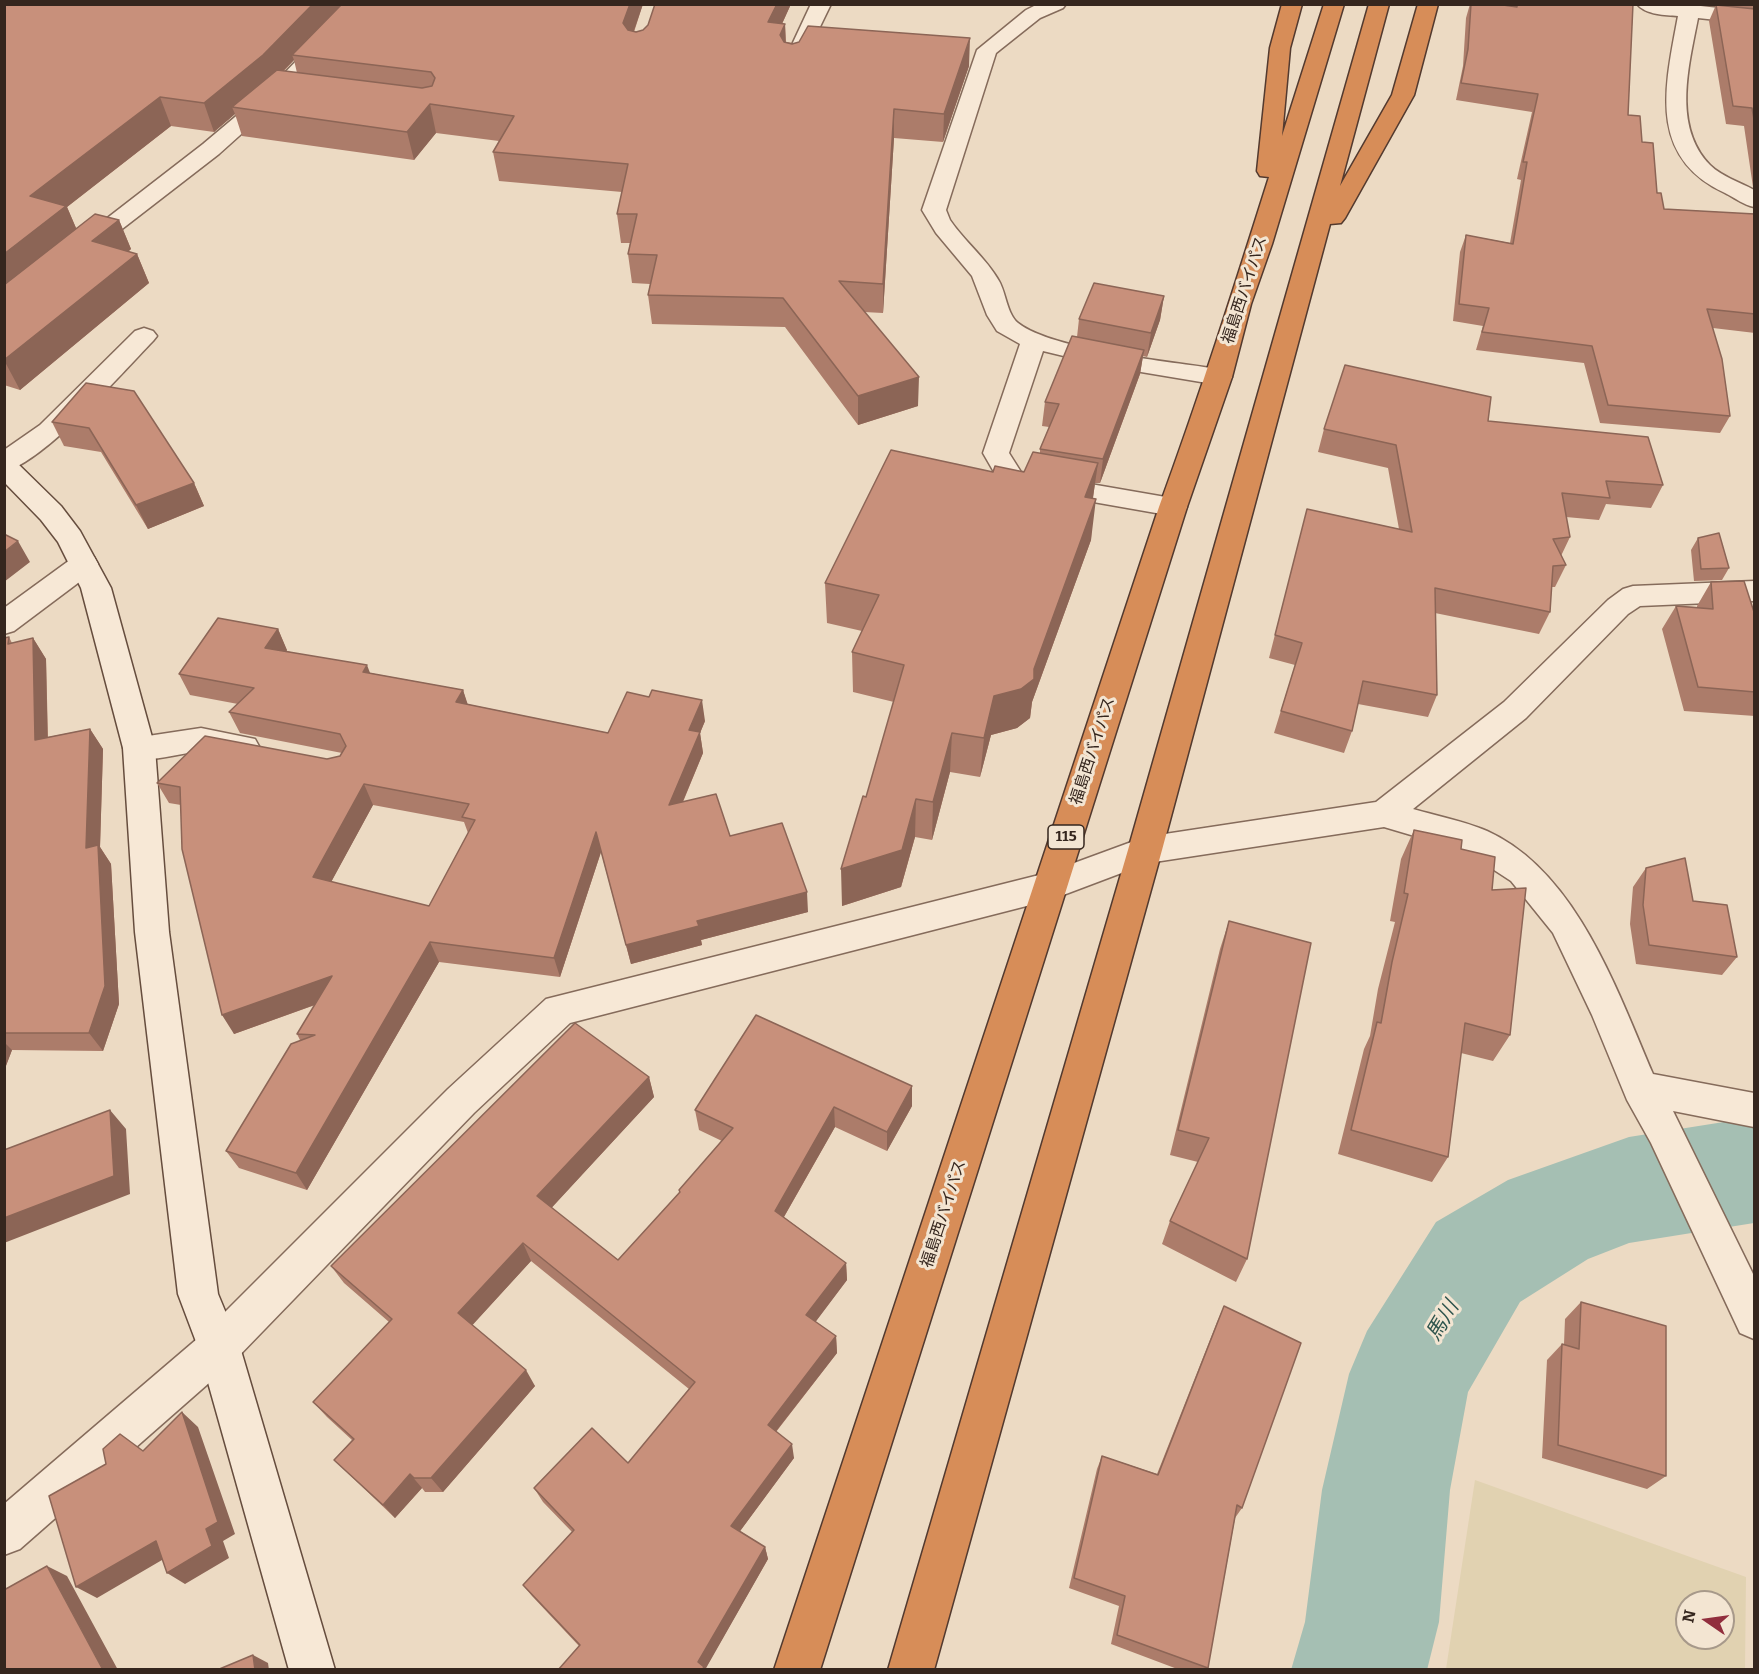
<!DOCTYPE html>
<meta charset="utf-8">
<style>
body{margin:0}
#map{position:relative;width:1759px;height:1674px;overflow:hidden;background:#ecdac3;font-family:Bitter,serif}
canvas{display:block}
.frame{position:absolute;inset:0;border:6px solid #35261e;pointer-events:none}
.north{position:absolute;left:1675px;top:1590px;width:60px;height:60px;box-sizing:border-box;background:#f3e5d2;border:2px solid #a7998a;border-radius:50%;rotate:283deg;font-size:16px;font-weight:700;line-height:24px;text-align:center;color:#35261e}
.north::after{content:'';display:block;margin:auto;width:21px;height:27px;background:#912e3d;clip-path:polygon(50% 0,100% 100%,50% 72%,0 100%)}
</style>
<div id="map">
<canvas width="1759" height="1674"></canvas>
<div class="frame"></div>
<div class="north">N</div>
</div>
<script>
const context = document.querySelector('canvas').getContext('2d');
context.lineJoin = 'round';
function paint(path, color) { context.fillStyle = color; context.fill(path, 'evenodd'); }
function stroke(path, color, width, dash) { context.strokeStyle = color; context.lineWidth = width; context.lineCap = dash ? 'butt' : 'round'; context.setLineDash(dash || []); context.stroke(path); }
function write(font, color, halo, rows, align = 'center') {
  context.font = font + ' Bitter,"Noto Sans JP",serif'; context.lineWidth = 6; context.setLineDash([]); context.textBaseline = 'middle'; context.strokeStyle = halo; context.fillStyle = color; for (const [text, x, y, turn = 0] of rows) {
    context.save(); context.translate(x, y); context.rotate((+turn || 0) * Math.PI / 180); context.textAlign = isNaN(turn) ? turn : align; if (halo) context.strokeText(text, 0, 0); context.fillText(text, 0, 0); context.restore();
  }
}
const farmland = new Path2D(`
 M 1475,1480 L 1746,1577 L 1745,1669 L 1446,1669 ZM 1687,1602 L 1723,1602 L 1723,1638 L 1687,1638 Z`);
const river = new Path2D(`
 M 1749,1118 L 1754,1119 L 1754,1223 L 1629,1243 L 1588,1259 L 1520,1302 L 1468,1392 L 1450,1490 L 1439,1622 L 1427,1670 L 1291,1670 L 1305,1622 L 1322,1490 L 1349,1374 L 1367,1331 L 1436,1222 L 1508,1180 L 1629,1137 Z`);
const street = new Path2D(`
 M 351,4 L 373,4 L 287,93 L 219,154 L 91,253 L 83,255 L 75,253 L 71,248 L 75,243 L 203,144 L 273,85 Z
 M 811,4 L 831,4 L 800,68 L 793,70 L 786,68 L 783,64 Z
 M 1038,4 L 1066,4 L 1063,8 L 1040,18 L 996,53 L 946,210 L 950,220 C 965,242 986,258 999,281 C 1006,293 1007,314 1018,323 C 1052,350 1172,362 1219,369 L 1228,371 L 1232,377 L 1228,383 L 1219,385 L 1105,366 L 1043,351 L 1009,453 L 1021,472 L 1183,500 L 1187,507 L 1183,514 L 1173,516 L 1002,486 L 983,453 L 1020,344 L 997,331 L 987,315 L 972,276 L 936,233 L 922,210 L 977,50 L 1026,10 Z
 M 1637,4 L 1683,4 L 1754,12 L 1754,24 L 1698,18 C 1689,65 1672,126 1710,165 C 1722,177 1740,182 1754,190 L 1754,207 C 1744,205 1735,198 1725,193 C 1647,157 1665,86 1678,16 C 1665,15 1646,15 1637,4 Z
 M 144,328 L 153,331 L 157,336 L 153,341 C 120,375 46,460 4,472 L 4,450 L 40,425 L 135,331 Z
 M 84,554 L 94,557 L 98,564 L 94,571 L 14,631 L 4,634 L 4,608 L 74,557 Z
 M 1754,581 L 1754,601 L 1640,606 L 1628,614 L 1526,718 L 1413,809 C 1437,816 1464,821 1487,831 C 1576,871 1617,990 1653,1074 L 1754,1093 L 1754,1127 L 1673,1111 L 1754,1276 L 1754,1339 L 1740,1333 L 1651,1143 L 1627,1100 L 1592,1015 L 1553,933 L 1511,881 L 1465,851 L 1384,827 L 1148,863 L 1050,900 L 570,1023 L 474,1113 L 234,1361 L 20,1549 L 4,1555 L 4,1504 L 204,1333 L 448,1089 L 546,999 L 1047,873 L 1145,837 L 1376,802 L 1504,702 L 1608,600 L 1623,589 L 1633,586 Z
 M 201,728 L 255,739 L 260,748 L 255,757 C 236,763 219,751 199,752 C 175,753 151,764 128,757 L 123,748 L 128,739 Z`);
const secondary = new Path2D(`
 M 4,457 L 14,460 L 61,506 L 80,531 L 111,588 L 155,748 L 169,932 L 218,1294 L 240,1347 L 335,1670 L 289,1670 L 198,1347 L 178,1294 L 135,932 L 123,748 L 81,588 L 58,542 L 41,520 L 4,482 Z`);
const highway = new Path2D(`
 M 1282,4 L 1302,4 L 1290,48 L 1282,136 L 1324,4 L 1344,4 L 1272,244 L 1251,304 L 1232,377 L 1187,507 L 820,1670 L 774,1670 L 1159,507 C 1199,398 1234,288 1269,177 L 1260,176 L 1257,171 L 1270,48 Z
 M 1369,4 L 1389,4 L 1340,186 L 1392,95 L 1418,4 L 1438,4 L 1414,95 L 1345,218 L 1341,223 L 1330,224 L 1162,850 L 934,1670 L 888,1670 L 1128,850 Z`);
const wall = new Path2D(`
 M 4,4 L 643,4 L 634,32 L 636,32 L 643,30 L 648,25 L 655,4 L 791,4 L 782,24 L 785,24 L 786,42 L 969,66 L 943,142 L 894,138 L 883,313 L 864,312 L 918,406 L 858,425 L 785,327 L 652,324 L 648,295 L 650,284 L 632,283 L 628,254 L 630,243 L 621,243 L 617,214 L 622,192 L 499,181 L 493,152 L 499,141 L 436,133 L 414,160 L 242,136 L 235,114 L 214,132 L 171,126 L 67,207 L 76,228 L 119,220 L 131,249 L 128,252 L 137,254 L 149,283 L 20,390 L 4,385 ZM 294,60 L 297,73 L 284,71 Z
 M 1470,4 L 1496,4 L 1511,6 L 1511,4 L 1633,4 L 1628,115 L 1642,142 L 1657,193 L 1664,209 L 1755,214 L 1755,333 L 1713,328 L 1730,416 L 1720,433 L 1600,423 L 1584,363 L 1476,350 L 1483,326 L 1453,321 L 1460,252 L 1466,235 L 1510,243 L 1521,180 L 1517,179 L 1532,112 L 1456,100 L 1463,66 L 1466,18 Z
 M 1755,4 L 1755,188 L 1753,187 L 1744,126 L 1726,124 L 1709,21 L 1716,5 Z
 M 1164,296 L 1160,320 L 1147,357 L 1143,356 L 1140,374 L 1100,483 L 1095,483 L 1093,498 L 1091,540 L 1032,702 L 1030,718 L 1017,728 L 991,735 L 980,777 L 950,772 L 932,840 L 915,837 L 901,887 L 842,906 L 866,797 L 894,702 L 853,692 L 852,652 L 862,631 L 827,623 L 825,583 L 993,472 L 1024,472 L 1040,453 L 1040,449 L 1049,427 L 1042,426 L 1045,402 L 1077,337 L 1079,319 Z
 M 86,383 L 194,483 L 204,506 L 148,529 L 101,452 L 64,446 L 52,422 Z
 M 1488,421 L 1663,485 L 1651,508 L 1606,504 L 1599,520 L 1566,517 L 1570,537 L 1561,556 L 1566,565 L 1555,587 L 1551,587 L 1550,612 L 1539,634 L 1435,613 L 1437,695 L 1428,717 L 1358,704 L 1352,731 L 1344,753 L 1274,733 L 1295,665 L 1269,658 L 1307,509 L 1399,529 L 1388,468 L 1318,452 L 1324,429 Z
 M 1698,538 L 1729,568 L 1722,580 L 1694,581 L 1691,550 Z
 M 1711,582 L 1755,615 L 1755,716 L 1684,711 L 1662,629 L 1676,606 L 1697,607 L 1697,606 Z
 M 278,629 L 287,651 L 370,673 L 463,690 L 467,704 L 608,733 L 705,721 L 700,733 L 703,753 L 683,802 L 730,836 L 808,912 L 701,940 L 702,945 L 631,964 L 601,852 L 560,977 L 439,962 L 307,1190 L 239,1168 L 226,1151 L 300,1040 L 297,1034 L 315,1005 L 234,1034 L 181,805 L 169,803 L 157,783 L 327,759 L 340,756 L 342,753 L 240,733 L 229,712 L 238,704 L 190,695 L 179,674 ZM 373,805 L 464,822 L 468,833 L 429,906 L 331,882 Z
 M 9,637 L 12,643 L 33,638 L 46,659 L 48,737 L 90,729 L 103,749 L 100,847 L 111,864 L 119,1004 L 103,1051 L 12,1050 L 4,1071 L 4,638 Z
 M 1414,830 L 1461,849 L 1492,890 L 1510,1035 L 1493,1061 L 1461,1053 L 1448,1157 L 1432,1182 L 1338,1154 L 1364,1049 L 1370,1036 L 1378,989 L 1395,922 L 1390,921 L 1401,859 Z
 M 1646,868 L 1693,901 L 1737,957 L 1722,975 L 1636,964 L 1630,924 L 1633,887 Z
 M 1229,921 L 1247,1259 L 1236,1282 L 1162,1244 L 1170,1221 L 1198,1162 L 1170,1155 L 1220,949 Z
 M 649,1077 L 654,1097 L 551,1208 L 618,1260 L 679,1193 L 679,1190 L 722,1141 L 699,1130 L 695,1110 L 912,1106 L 887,1151 L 835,1127 L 784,1217 L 846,1263 L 847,1280 L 815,1322 L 836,1336 L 837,1353 L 776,1432 L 794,1458 L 740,1531 L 765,1547 L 768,1559 L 705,1669 L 579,1646 L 532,1596 L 523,1585 L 572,1532 L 543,1502 L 534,1488 L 628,1463 L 689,1389 L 531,1261 L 472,1325 L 535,1386 L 443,1492 L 425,1492 L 422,1488 L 395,1518 L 334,1460 L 352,1440 L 327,1417 L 313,1402 L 389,1322 L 344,1283 L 331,1266 Z
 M 1581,1302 L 1666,1476 L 1647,1489 L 1542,1458 L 1547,1360 L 1562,1344 L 1564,1344 L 1565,1319 Z
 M 1224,1306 L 1242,1508 L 1235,1518 L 1208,1668 L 1207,1670 L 1180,1670 L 1111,1644 L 1119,1606 L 1069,1588 L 1097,1469 L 1102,1456 L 1157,1474 L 1217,1322 Z`);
const shadedWall = new Path2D(`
 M 313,4 L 347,4 L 292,55 L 294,60 L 271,83 L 232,107 L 235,114 L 214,132 L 204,103 Z
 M 630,4 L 643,4 L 627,51 L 623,23 Z
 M 777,4 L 791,4 L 770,50 L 768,22 Z
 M 785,24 L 786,52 L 780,35 Z
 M 970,38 L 969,66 L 943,142 L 944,114 Z
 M 160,97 L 171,126 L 67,207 L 79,235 L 4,295 L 4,254 L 30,196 Z
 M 430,104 L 436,133 L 414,160 L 407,132 Z
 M 894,109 L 894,138 L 883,313 L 883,284 Z
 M 119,220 L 131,249 L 105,270 L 92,241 Z
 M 137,254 L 149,283 L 20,390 L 4,360 Z
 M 1164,296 L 1160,320 L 1147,357 L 1151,333 Z
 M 1144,350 L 1140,374 L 1100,483 L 1103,459 Z
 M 919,377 L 918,406 L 858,425 L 858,396 Z
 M 1098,463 L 1092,504 L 1085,497 Z
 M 194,483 L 204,506 L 148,529 L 136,505 Z
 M 1096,499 L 1091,540 L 1032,702 L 1030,718 L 1017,728 L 991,735 L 980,777 L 984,738 L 994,696 L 1034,669 Z
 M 18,541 L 30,562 L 4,582 L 4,552 Z
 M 278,629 L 287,650 L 275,669 L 265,648 Z
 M 33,638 L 46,659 L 48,760 L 35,740 Z
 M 367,665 L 375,686 L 363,672 Z
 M 463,690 L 470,711 L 456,702 Z
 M 702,700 L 705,721 L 700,733 L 703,753 L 673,825 L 669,805 L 689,730 Z
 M 90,729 L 103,749 L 100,847 L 111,864 L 119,1004 L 103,1051 L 89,1033 L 86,848 Z
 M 952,733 L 950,772 L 932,840 L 933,802 Z
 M 364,784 L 373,805 L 323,897 L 313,877 Z
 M 916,799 L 915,837 L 901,887 L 842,906 L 841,869 Z
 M 596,832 L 601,852 L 560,977 L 554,958 Z
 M 807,892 L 808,912 L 701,940 L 702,945 L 631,964 L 626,945 L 697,921 Z
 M 430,942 L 439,962 L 307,1190 L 296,1173 Z
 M 332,976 L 342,995 L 234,1034 L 222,1015 Z
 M 4,1042 L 12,1050 L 4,1071 Z
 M 649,1077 L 654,1097 L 545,1215 L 537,1196 Z
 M 912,1086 L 912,1106 L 887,1151 L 887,1132 Z
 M 834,1107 L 835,1127 L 777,1229 L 775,1211 Z
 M 110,1110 L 126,1129 L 130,1194 L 4,1243 L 4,1218 Z
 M 523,1243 L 531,1261 L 468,1330 L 458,1313 Z
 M 846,1263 L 847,1280 L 808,1332 L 806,1315 Z
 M 836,1336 L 837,1353 L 770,1439 L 768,1425 Z
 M 526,1370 L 535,1386 L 443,1492 L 431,1478 Z
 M 182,1412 L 198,1427 L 235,1534 L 223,1541 L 229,1558 L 185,1584 L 167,1573 L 206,1529 Z
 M 792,1444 L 794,1458 L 735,1538 L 731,1526 Z
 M 410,1474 L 422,1488 L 395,1518 L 383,1505 Z
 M 156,1541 L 174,1553 L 97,1598 L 76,1587 Z
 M 765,1547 L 768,1559 L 705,1670 L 702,1670 L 698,1662 Z
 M 47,1566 L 67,1576 L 118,1670 L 103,1670 Z
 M 253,1655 L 268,1663 L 269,1670 L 255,1670 Z`);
const building = new Path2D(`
 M 4,4 L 313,4 L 263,55 L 204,103 L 160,97 L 30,196 L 66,206 L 4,254 Z
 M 342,4 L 630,4 L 623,23 L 628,30 L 636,32 L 643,30 L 648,25 L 655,4 L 777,4 L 768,22 L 785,24 L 780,35 L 784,42 L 792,44 L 799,42 L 808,26 L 970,38 L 944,114 L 894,109 L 883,284 L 839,281 L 919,377 L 858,396 L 783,298 L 648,295 L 657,255 L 628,254 L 637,214 L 617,214 L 628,164 L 493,152 L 514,116 L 430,104 L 407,132 L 232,107 L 277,70 L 422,88 L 432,86 L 435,78 L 431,72 L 292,55 Z
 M 1471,4 L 1496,4 L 1517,7 L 1517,4 L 1633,4 L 1628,115 L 1640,116 L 1642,142 L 1653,143 L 1657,193 L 1661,193 L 1664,209 L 1755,214 L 1755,314 L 1707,309 L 1722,359 L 1730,416 L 1608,405 L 1592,346 L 1482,332 L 1489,308 L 1459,304 L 1466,235 L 1513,244 L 1527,162 L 1523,162 L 1538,94 L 1461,83 L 1468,49 Z
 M 1716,5 L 1755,9 L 1755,125 L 1752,108 L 1733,106 Z
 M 95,214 L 119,220 L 92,241 L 137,254 L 4,360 L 4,285 Z
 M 1094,283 L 1164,296 L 1151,333 L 1079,319 Z
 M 1072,336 L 1144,350 L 1103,459 L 1040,449 L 1059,404 L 1045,402 Z
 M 1345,365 L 1491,397 L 1488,421 L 1648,437 L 1663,485 L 1606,481 L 1610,498 L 1562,493 L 1570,537 L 1553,539 L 1566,565 L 1553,566 L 1550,612 L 1435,588 L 1437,695 L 1363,681 L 1352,731 L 1281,711 L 1302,643 L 1275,635 L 1307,509 L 1412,532 L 1396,445 L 1324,429 Z
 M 86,383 L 134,391 L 194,483 L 136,505 L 89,428 L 52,422 Z
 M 891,450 L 993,472 L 995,466 L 1024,472 L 1033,452 L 1098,463 L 1085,497 L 1096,499 L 1034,669 L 1034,679 L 1021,689 L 994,696 L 984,738 L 952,733 L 933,802 L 916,799 L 902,850 L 841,869 L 863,796 L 866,797 L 904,665 L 852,652 L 879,595 L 825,583 Z
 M 1719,533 L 1729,568 L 1701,569 L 1698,538 Z
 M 4,534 L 18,541 L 4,552 Z
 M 1744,581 L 1755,615 L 1755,692 L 1698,687 L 1676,606 L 1713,609 L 1711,582 Z
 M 218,618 L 278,629 L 265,648 L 367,665 L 363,672 L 463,690 L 456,702 L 608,733 L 627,692 L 649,697 L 652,690 L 702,700 L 689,730 L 700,732 L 669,805 L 716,794 L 730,836 L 782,823 L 807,892 L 697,921 L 699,926 L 626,945 L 596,832 L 554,958 L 430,942 L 296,1173 L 226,1151 L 291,1044 L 315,1035 L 297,1034 L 332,976 L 222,1015 L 182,849 L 180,787 L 157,783 L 205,736 L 327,759 L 340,756 L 346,746 L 340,734 L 229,712 L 254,688 L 179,674 ZM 364,784 L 469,804 L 462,817 L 475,820 L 429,906 L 313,877 Z
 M 9,637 L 8,644 L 33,638 L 35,740 L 90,729 L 86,848 L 98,845 L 105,986 L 89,1033 L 4,1033 L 4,638 Z
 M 1414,830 L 1462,840 L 1461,849 L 1495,857 L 1492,890 L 1526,888 L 1510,1035 L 1465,1023 L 1448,1157 L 1351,1130 L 1377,1022 L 1381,1023 L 1392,962 L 1408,894 L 1404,893 Z
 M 1685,858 L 1693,901 L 1727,905 L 1737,957 L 1649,945 L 1643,905 L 1646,868 Z
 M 1229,921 L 1311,943 L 1247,1259 L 1170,1221 L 1209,1138 L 1178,1130 Z
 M 756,1015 L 912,1086 L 887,1132 L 834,1107 L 775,1211 L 846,1263 L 806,1315 L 836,1336 L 768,1425 L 792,1444 L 731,1526 L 765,1547 L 698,1662 L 704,1667 L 702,1670 L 558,1670 L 580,1645 L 523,1585 L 574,1530 L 534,1488 L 592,1428 L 628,1463 L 695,1382 L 523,1243 L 458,1313 L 526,1370 L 431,1478 L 414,1478 L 410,1474 L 383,1505 L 334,1460 L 354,1439 L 313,1402 L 392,1319 L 331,1266 L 575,1023 L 649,1077 L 537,1196 L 618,1260 L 680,1192 L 679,1190 L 733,1128 L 695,1110 Z
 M 110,1110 L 114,1176 L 4,1218 L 4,1150 Z
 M 1581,1302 L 1666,1326 L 1666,1476 L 1558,1445 L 1562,1344 L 1579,1349 Z
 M 1224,1306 L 1301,1343 L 1242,1508 L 1237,1505 L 1208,1668 L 1117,1635 L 1125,1596 L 1074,1578 L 1102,1456 L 1158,1475 Z
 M 182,1412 L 218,1522 L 206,1529 L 212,1546 L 167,1573 L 156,1541 L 76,1587 L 49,1496 L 106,1464 L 103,1449 L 120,1434 L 143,1451 Z
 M 47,1566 L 103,1670 L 6,1670 L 4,1663 L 4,1590 Z
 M 253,1655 L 255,1670 L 217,1670 Z`);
const shields = [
 [1066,837,36]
];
const shieldNames = [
 ["115",1066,837]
];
const streetNames = [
 ["福島西バイパス",1245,290,-72],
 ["福島西バイパス",1093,751,-72],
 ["福島西バイパス",944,1214,-72]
];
const nearWaternames = [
 ["馬川",1443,1321,-59]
];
paint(farmland, '#e1d2b1');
paint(river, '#a5bfb3');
stroke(street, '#856b5b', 3);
stroke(secondary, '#664d3e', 3);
stroke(highway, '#533a2f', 3);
paint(street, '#f7e8d6');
paint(secondary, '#f7e8d6');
paint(highway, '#d78d58');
paint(wall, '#ac7c6a');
paint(shadedWall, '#8c6556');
paint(building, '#c8907b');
stroke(building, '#8c6556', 1.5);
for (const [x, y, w] of shields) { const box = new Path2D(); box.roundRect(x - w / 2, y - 12, w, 24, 4.5); context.fillStyle = '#f3e5d2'; context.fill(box); stroke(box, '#35261e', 1.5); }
write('bold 15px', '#35261e', null, shieldNames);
write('16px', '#35261e', '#f3e5d2', streetNames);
write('italic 21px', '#2e544d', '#f3e5d2', nearWaternames);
</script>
